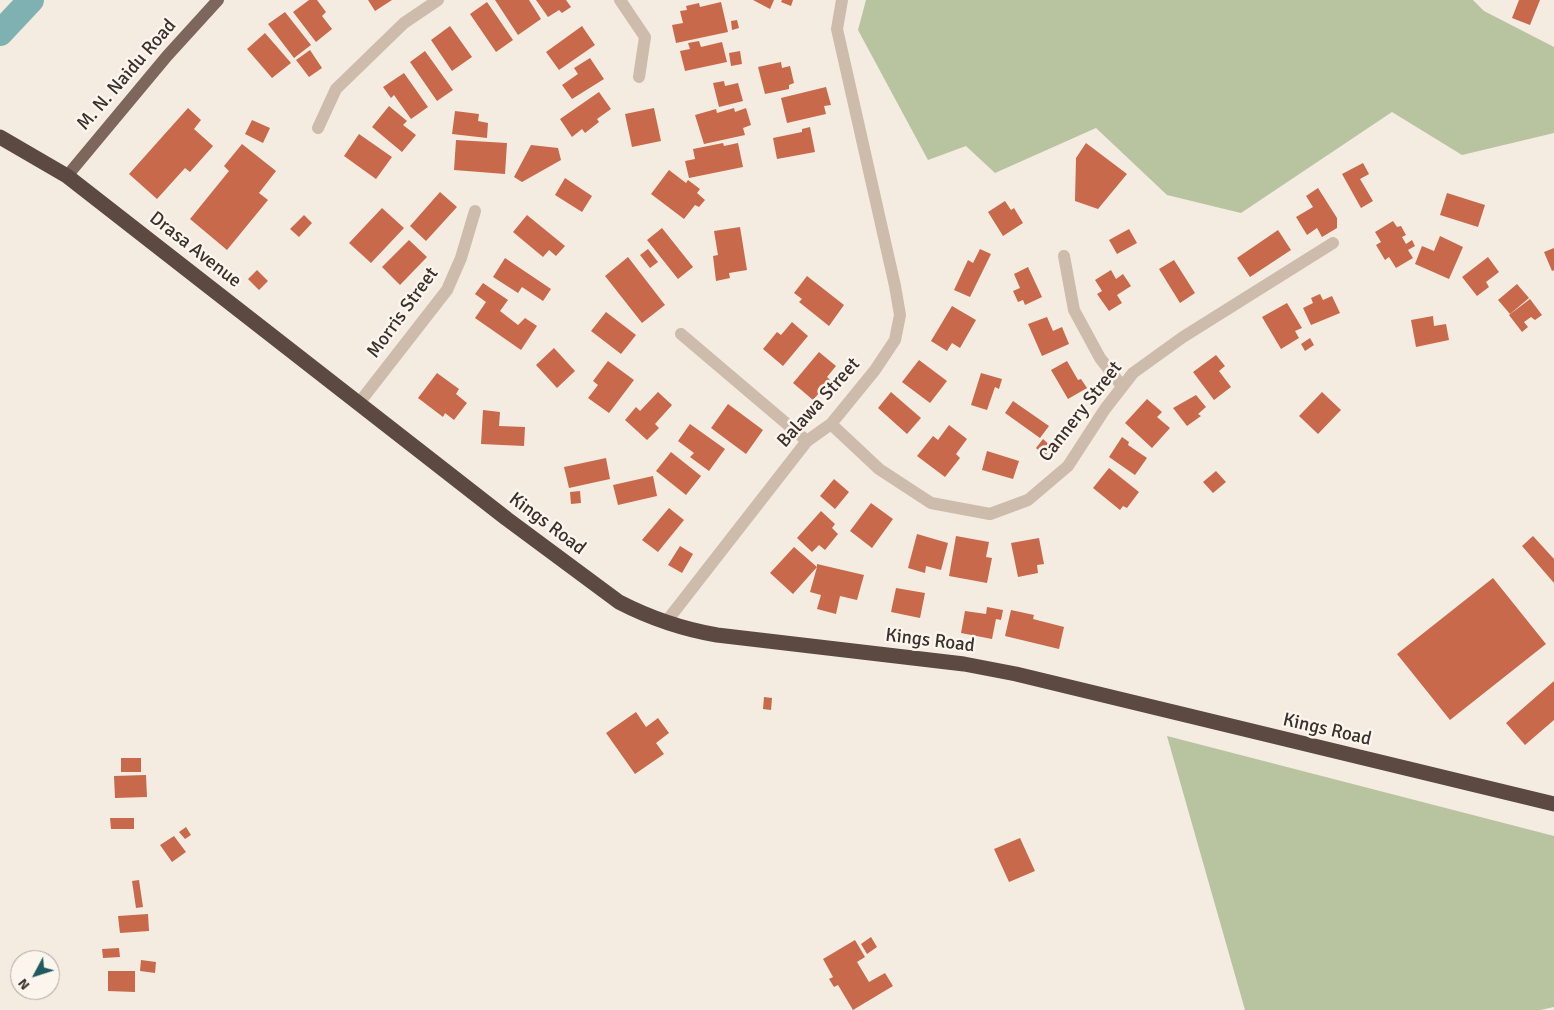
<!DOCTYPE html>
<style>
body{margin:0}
#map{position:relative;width:1554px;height:1010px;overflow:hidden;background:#f4ebe1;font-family:Signika,sans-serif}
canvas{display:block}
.north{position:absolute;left:10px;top:950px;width:50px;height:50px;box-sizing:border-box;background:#fbf5ee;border:1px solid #aea6a0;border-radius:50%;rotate:230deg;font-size:14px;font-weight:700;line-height:20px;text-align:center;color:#3b302b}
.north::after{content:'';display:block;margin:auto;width:18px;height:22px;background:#1f5a5e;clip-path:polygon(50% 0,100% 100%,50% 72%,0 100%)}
</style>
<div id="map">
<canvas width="1554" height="1010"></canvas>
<div class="north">N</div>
</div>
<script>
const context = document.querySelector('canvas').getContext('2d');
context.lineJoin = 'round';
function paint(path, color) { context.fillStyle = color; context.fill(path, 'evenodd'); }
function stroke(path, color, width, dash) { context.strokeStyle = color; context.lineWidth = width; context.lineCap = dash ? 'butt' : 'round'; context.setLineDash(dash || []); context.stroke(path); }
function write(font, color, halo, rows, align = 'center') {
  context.font = font + ' Signika,sans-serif'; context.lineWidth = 5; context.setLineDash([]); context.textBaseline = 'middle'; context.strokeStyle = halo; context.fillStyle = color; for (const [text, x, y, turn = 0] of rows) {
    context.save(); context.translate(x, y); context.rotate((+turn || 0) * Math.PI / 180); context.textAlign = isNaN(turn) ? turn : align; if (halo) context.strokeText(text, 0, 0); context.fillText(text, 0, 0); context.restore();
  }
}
const green = new Path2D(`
 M 866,0 L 1473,0 L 1484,11 L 1554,47 L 1554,133 L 1462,155 L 1392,112 L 1241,213 L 1167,195 L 1096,128 L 995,173 L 966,146 L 928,160 L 858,30 Z
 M 1167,736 L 1554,836 L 1554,1007 L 1540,1010 L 1245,1010 Z`);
const river = new Path2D(`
 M 0,33 L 31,0`);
const building = new Path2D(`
 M 309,0 L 317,0 L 326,12 L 322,16 L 332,29 L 316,42 L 293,12 Z
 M 368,0 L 392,0 L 375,11 Z
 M 495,0 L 529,0 L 541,19 L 518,35 Z
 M 536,0 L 566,0 L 571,7 L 562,13 L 559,10 L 548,17 Z
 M 753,0 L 774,0 L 770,9 Z
 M 782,0 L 793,0 L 791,6 L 781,2 Z
 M 1519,0 L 1540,0 L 1530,25 L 1512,18 Z
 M 487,2 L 513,40 L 496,52 L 470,14 Z
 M 721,2 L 728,32 L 676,43 L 672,25 L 683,23 L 680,11 L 687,10 L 686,6 L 699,3 L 700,7 Z
 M 285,12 L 311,45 L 294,58 L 268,24 Z
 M 737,20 L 739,28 L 732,30 L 731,21 Z
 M 450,26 L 472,57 L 452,71 L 431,40 Z
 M 582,26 L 595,45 L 559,70 L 546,52 Z
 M 265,33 L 291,63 L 272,78 L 247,49 Z
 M 699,41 L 701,47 L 722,42 L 727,62 L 685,71 L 680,51 L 690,49 L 688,43 Z
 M 310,50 L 322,68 L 309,77 L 296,60 Z
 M 425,51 L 453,90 L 437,101 L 410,62 Z
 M 740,51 L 742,64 L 731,66 L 729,53 Z
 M 590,58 L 604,79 L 572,99 L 562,85 L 578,74 L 574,68 Z
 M 781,62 L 782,68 L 790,66 L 794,83 L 789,85 L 789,89 L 765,94 L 758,67 Z
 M 404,73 L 428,107 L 411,119 L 394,95 L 391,98 L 383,87 Z
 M 724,81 L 725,86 L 738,83 L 743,101 L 719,107 L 713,83 Z
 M 826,87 L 831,105 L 824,106 L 826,114 L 787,123 L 781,98 Z
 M 599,92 L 611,109 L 597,119 L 599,122 L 585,133 L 582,129 L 572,137 L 560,119 Z
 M 389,106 L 407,121 L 403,125 L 416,135 L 402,152 L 372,127 Z
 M 188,108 L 201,120 L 194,129 L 213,146 L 190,172 L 185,168 L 157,199 L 129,174 Z
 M 654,108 L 661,141 L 632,147 L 625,114 Z
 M 734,108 L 735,112 L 746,108 L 751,125 L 743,128 L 745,135 L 704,144 L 695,115 L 716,109 L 717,113 Z
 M 455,111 L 479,114 L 478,121 L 488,123 L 487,138 L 452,134 Z
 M 252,120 L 270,128 L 263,143 L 245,134 Z
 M 810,127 L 815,152 L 777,159 L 773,138 L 802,132 L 802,129 Z
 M 359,134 L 392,157 L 376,179 L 344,156 Z
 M 456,140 L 507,143 L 505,174 L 454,170 Z
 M 723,143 L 724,146 L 738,143 L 743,167 L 689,178 L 685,161 L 695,159 L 693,149 Z
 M 1086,143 L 1127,174 L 1098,209 L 1075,201 L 1076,158 Z
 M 242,144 L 276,171 L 259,193 L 268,200 L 227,250 L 190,219 L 229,171 L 224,166 Z
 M 531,145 L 558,148 L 561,160 L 522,182 L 514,177 Z
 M 1363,163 L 1369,174 L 1360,179 L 1373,201 L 1361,208 L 1342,174 Z
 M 669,170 L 686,183 L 688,180 L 700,189 L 697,193 L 705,200 L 699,207 L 695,205 L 684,219 L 651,194 Z
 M 565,178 L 592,196 L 582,212 L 555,195 Z
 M 1318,188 L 1337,218 L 1337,228 L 1322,237 L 1317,228 L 1307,235 L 1296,217 L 1313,207 L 1306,196 Z
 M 440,192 L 457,207 L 426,241 L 410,226 Z
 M 1447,193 L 1485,205 L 1478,227 L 1440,215 Z
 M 1005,201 L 1011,210 L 1014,208 L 1023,223 L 1003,236 L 988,212 Z
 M 382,208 L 404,228 L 371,263 L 349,243 Z
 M 304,215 L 312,223 L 299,237 L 290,229 Z
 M 527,215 L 565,246 L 556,256 L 549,250 L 543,257 L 513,232 Z
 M 1393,221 L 1397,227 L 1401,226 L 1406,235 L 1402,237 L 1406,244 L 1412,240 L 1415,246 L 1408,250 L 1413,258 L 1396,268 L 1389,257 L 1385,260 L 1376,245 L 1381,242 L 1375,232 Z
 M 740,227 L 747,270 L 729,273 L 730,278 L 716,281 L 713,256 L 718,255 L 714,231 Z
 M 662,228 L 693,267 L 678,279 L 647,240 Z
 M 1129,229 L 1137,243 L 1117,254 L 1109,240 Z
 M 1278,230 L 1291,250 L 1250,277 L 1237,258 Z
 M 1440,236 L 1463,247 L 1449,279 L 1415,264 L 1422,246 L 1434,251 Z
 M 409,240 L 427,257 L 400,285 L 382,267 Z
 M 1554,248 L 1554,270 L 1552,271 L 1544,252 Z
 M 648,249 L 658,262 L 650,268 L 640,255 Z
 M 980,249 L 991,254 L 970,297 L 954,290 L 968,260 L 973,263 Z
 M 628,257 L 665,305 L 642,323 L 605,276 Z
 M 1488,257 L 1499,272 L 1486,282 L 1489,287 L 1477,296 L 1462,277 Z
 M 505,258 L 551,289 L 543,301 L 522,287 L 518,293 L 493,277 Z
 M 1174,260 L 1195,293 L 1180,303 L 1159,269 Z
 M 1028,267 L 1042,297 L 1025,305 L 1023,300 L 1018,302 L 1013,291 L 1020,288 L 1014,274 Z
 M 257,270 L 268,281 L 259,290 L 248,279 Z
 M 1111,270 L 1116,279 L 1123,274 L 1131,286 L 1117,295 L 1122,303 L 1109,311 L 1097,294 L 1102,291 L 1095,280 Z
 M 807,276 L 844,305 L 829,326 L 799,302 L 802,299 L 794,293 Z
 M 483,283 L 508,300 L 500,311 L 518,325 L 525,318 L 537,326 L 521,350 L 475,318 L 486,302 L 475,294 Z
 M 1517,284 L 1529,298 L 1510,314 L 1498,300 Z
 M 1320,294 L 1323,300 L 1332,296 L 1340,313 L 1311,325 L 1303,308 L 1313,303 L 1311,298 Z
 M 1530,299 L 1542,315 L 1535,320 L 1531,317 L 1524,322 L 1528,327 L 1522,332 L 1509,315 Z
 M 1287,303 L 1302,328 L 1295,331 L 1299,338 L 1281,349 L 1262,317 Z
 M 952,306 L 976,320 L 960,348 L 952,343 L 947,351 L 931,341 Z
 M 606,312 L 636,335 L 621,354 L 591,331 Z
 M 1433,316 L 1434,326 L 1446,324 L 1449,340 L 1416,347 L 1411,320 Z
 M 1047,317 L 1053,331 L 1062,327 L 1069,344 L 1042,356 L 1028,324 Z
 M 792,322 L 808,336 L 783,366 L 763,349 L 777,332 L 781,335 Z
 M 1310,338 L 1314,345 L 1305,351 L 1301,344 Z
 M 554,348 L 575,371 L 557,388 L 536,365 Z
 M 819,352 L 836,366 L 827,377 L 830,380 L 813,400 L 793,383 Z
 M 1216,355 L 1225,366 L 1219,371 L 1231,387 L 1214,400 L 1193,372 Z
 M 919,360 L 947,381 L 930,403 L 902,382 Z
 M 608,361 L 634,380 L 609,413 L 588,398 L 598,385 L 593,381 Z
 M 1067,361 L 1078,380 L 1081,379 L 1087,388 L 1068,399 L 1051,370 Z
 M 437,373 L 459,389 L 456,394 L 467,403 L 454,420 L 445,413 L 443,417 L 418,398 Z
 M 981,373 L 1002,379 L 999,389 L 995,387 L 987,410 L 971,405 Z
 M 658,392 L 672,405 L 655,424 L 659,428 L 647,440 L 625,420 L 636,407 L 640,411 Z
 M 891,392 L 921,418 L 907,434 L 878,408 Z
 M 1322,392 L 1341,410 L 1318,434 L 1299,416 Z
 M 1196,395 L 1206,407 L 1198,414 L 1201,416 L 1187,426 L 1173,408 Z
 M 1147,399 L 1162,412 L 1157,417 L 1170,428 L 1152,448 L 1125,423 Z
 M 1013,401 L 1049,426 L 1040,438 L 1005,413 Z
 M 728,404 L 763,430 L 746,454 L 711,428 Z
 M 483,410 L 500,412 L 499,426 L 525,427 L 524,446 L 481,444 Z
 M 690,424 L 725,449 L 709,471 L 690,457 L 694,453 L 678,441 Z
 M 949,425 L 967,439 L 956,454 L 960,458 L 945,477 L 917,456 L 933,436 L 938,440 Z
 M 1122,437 L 1129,442 L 1128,445 L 1147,458 L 1135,475 L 1109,457 Z
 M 1043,439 L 1052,447 L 1045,456 L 1036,448 Z
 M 987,451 L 1019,461 L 1013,479 L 982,470 Z
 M 671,452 L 701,476 L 686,495 L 656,471 Z
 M 606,458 L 610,479 L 569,488 L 564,467 Z
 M 1109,468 L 1139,492 L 1127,508 L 1123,506 L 1120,510 L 1093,488 Z
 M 1216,471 L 1226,482 L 1213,493 L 1203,482 Z
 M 653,476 L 657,496 L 618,505 L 613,485 Z
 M 834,479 L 849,492 L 835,509 L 820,496 Z
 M 580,491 L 581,503 L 571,504 L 570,492 Z
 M 871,503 L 893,519 L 872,548 L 850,531 Z
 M 669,508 L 684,520 L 658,552 L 642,540 Z
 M 821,511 L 835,524 L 832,528 L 838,534 L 825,550 L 819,545 L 812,552 L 797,538 Z
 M 917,534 L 948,543 L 941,570 L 926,566 L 925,573 L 908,568 Z
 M 956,536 L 989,542 L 986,557 L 992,558 L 987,583 L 949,576 Z
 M 1533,536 L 1554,559 L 1554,583 L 1522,546 Z
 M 1039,538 L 1044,564 L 1037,565 L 1038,573 L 1018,577 L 1011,543 Z
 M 680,546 L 693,554 L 682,573 L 668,565 Z
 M 794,547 L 817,567 L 817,564 L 864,575 L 857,600 L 840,596 L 836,614 L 817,609 L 821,595 L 810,592 L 817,567 L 793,594 L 770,573 Z
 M 1493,578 L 1546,644 L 1450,720 L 1397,654 Z
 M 896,588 L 925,593 L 920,618 L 891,612 Z
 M 987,607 L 1003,610 L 1001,620 L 996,619 L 992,639 L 961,633 L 965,611 L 986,614 Z
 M 1011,610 L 1034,615 L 1033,619 L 1064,627 L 1059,649 L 1005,636 Z
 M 1554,681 L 1554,720 L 1525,745 L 1506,723 Z
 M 764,697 L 772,698 L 771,710 L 763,709 Z
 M 636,712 L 646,727 L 658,718 L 669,733 L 656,743 L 664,754 L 635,774 L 606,733 Z
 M 121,758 L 141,758 L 141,772 L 121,772 Z
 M 146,775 L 147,797 L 115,798 L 114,776 Z
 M 110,818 L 134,818 L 134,829 L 111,829 Z
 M 186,827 L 191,835 L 185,839 L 179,832 Z
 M 174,836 L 186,852 L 172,862 L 160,845 Z
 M 1020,838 L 1035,871 L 1009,882 L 994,849 Z
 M 139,880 L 143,907 L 136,908 L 132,881 Z
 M 148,914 L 149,931 L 120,933 L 118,916 Z
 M 871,937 L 877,947 L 867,954 L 861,944 Z
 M 855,940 L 865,957 L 857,962 L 869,982 L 885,973 L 893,986 L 853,1010 L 838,985 L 834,987 L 829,979 L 833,977 L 823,959 Z
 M 119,948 L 120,957 L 103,958 L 102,949 Z
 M 141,960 L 156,962 L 155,973 L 140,971 Z
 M 108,971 L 135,971 L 135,992 L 108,991 Z`);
const minor = new Path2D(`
 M 620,0 L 645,37 L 639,77
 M 318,128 L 336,89 L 404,23 L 438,0
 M 1064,256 L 1074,310 L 1100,358 L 1122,386
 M 681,334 L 807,441
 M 359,403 L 447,290 L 461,258 L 475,211
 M 831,424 L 879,469 L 931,503 L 990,514 L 1028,500 L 1068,466 L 1105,409 L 1133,373 L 1183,337 L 1333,243
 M 666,622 L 807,441 L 831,424 L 875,370 L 895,340 L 900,315 L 895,286 L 837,29 L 842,0`);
const major = new Path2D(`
 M 67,176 L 167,56 L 218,0`);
const highway = new Path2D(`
 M 0,137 L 67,176 L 507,519 L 619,602 C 650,618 682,629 717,635 L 964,664 L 1016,674 L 1554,804`);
const streetNames = [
 ["M. N. Naidu Road",127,75,-49],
 ["Drasa Avenue",195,250,38],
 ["Morris Street",403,313,-54],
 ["Balawa Street",819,403,-48],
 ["Cannery Street",1081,412,-52],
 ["Kings Road",547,524,37],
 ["Kings Road",930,641,7],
 ["Kings Road",1327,730,13]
];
paint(green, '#b8c4a0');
stroke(river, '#7fb0b2', 26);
paint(building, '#c8694b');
stroke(minor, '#cdbbac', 12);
stroke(major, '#7d675c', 12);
stroke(highway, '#5c4a42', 15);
write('19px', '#3b302b', '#fbf5ee', streetNames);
</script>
